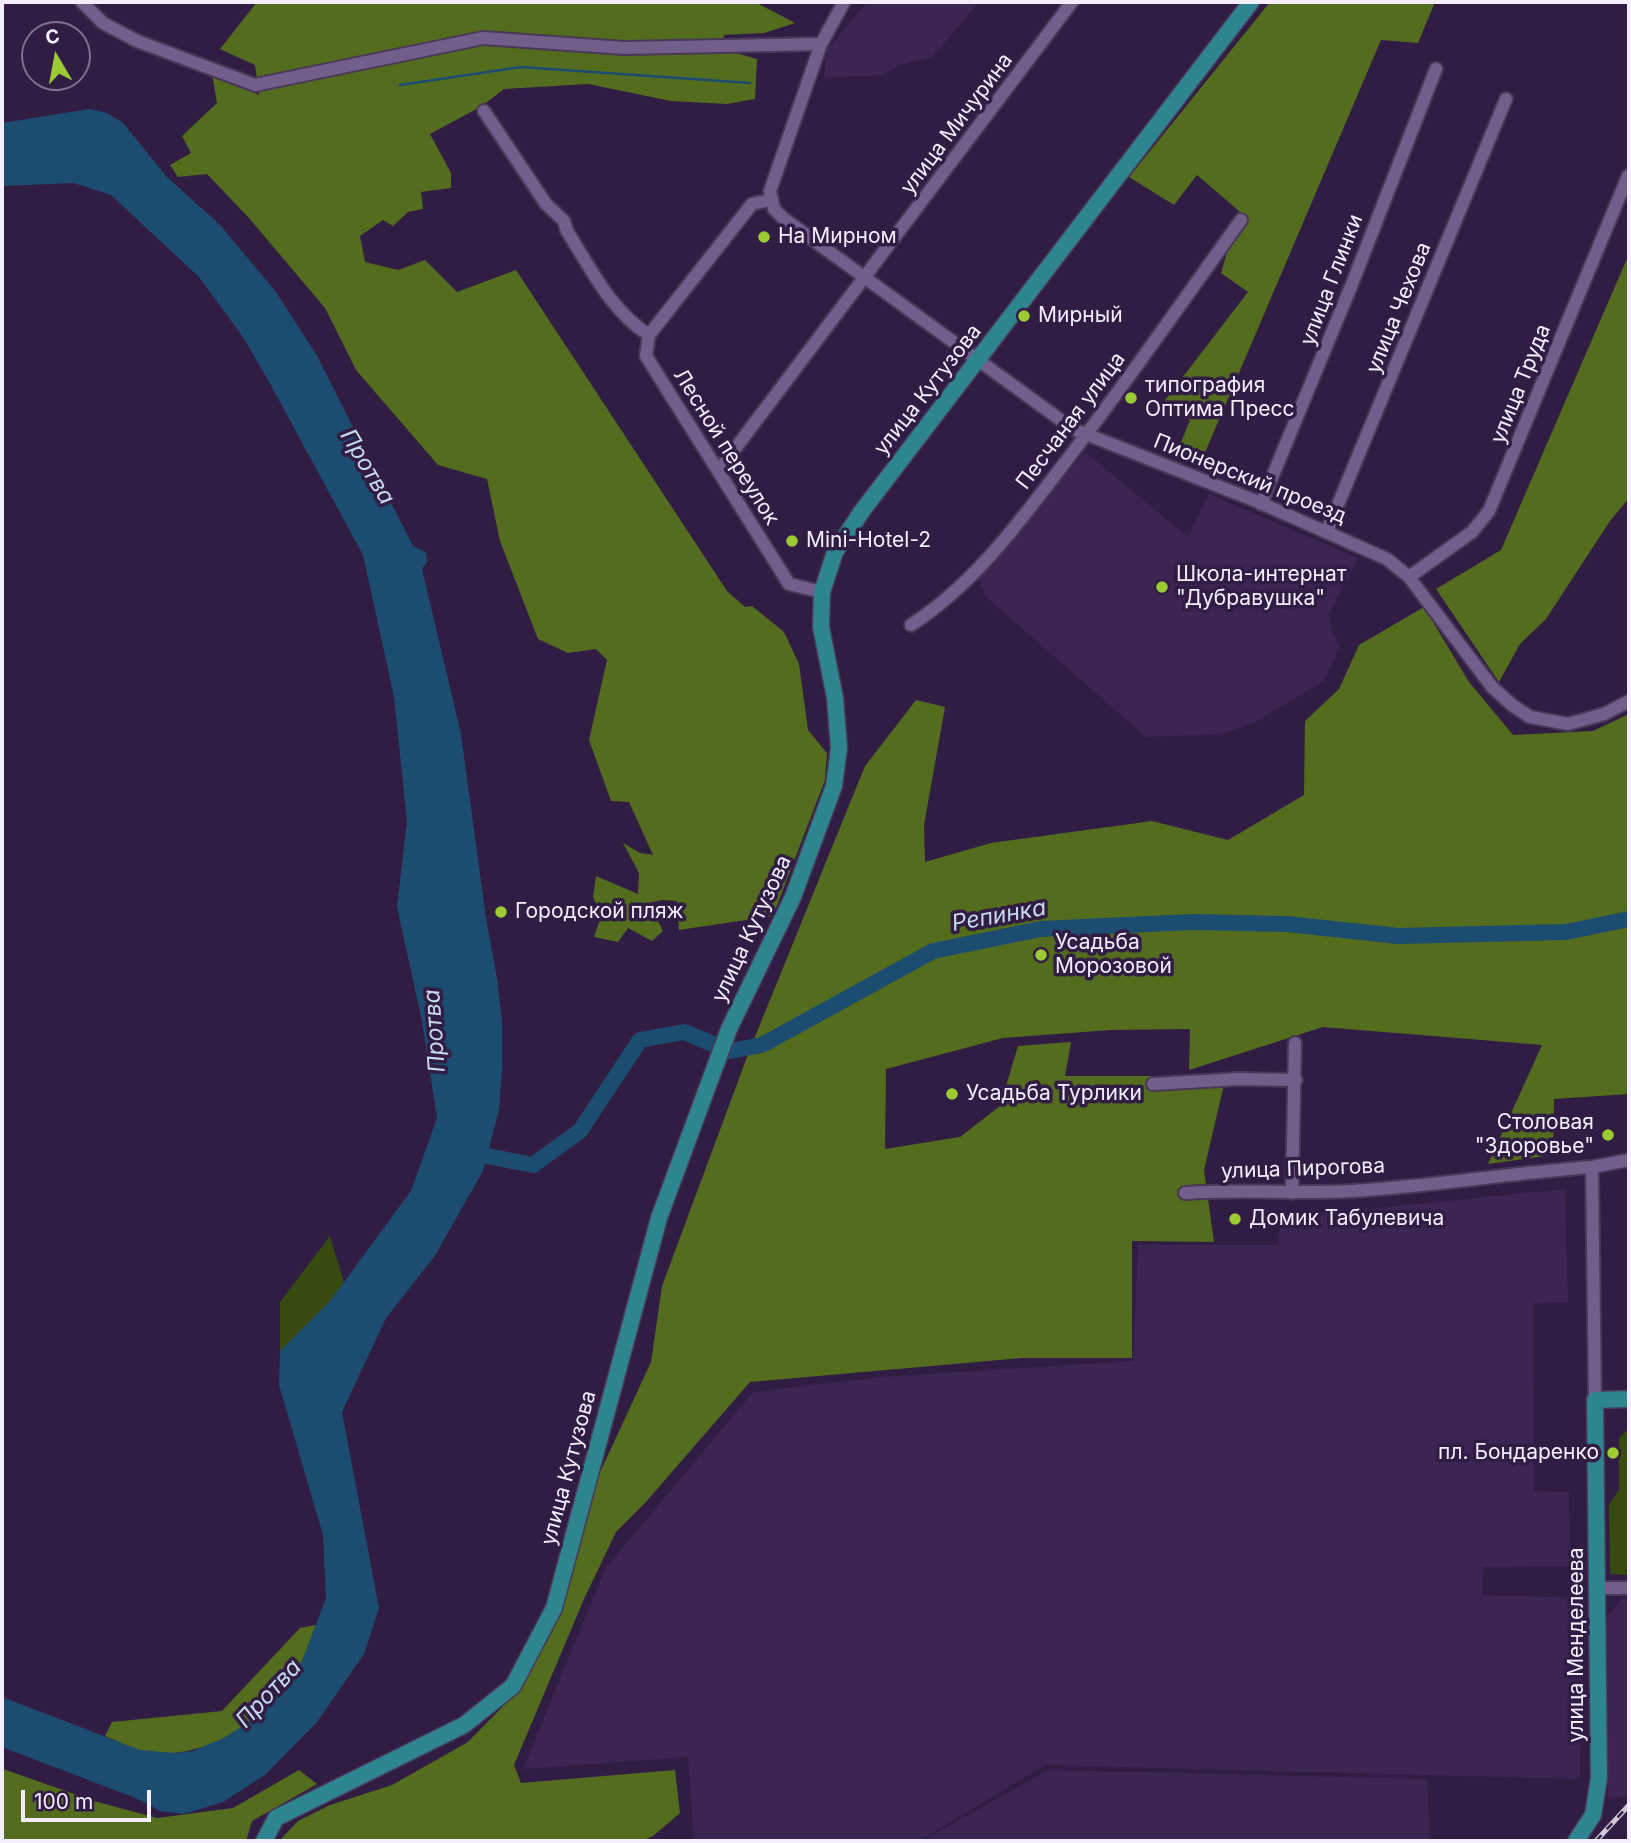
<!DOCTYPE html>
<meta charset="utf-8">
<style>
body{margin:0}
#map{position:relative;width:1631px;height:1843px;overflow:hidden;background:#311d44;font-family:Inter,sans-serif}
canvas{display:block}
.frame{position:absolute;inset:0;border:4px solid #f4edfd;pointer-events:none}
.north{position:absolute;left:21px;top:21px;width:70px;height:70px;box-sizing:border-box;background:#311d44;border:2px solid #7f708e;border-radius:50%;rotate:350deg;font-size:19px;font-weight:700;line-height:28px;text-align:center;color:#f4edfd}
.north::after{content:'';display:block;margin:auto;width:24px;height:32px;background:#9cca32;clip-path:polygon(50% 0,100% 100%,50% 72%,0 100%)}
.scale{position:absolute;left:21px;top:1790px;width:130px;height:32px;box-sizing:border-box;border:4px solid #f4edfd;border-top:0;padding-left:9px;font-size:21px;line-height:24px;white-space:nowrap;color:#f4edfd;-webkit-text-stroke:5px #311d44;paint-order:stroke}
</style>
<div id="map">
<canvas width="1631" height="1843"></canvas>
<div class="frame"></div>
<div class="north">С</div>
<div class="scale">100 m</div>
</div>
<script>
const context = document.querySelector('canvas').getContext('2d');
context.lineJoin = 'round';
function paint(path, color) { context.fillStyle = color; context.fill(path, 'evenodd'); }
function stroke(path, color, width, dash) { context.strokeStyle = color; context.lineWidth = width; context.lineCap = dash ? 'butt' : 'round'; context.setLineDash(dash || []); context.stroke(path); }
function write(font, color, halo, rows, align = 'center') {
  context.font = font + ' Inter,sans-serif'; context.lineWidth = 7; context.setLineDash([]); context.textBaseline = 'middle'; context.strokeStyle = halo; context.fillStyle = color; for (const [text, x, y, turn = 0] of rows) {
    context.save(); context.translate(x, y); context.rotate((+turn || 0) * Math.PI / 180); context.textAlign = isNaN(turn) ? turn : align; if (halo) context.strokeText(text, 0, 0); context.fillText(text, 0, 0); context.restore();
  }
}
const built = new Path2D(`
 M 867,2 L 979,2 L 932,57 L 900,65 L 882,75 L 824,78 L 827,50 Z
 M 1085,452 L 1188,537 L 1209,494 L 1358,558 L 1329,615 L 1332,631 L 1340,646 L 1324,681 L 1253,723 L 1220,734 L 1146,737 L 985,596 L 978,578 Z
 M 1565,1189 L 1568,1302 L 1533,1303 L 1534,1491 L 1569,1492 L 1570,1566 L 1483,1567 L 1482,1595 L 1583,1598 L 1580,1779 L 1045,1765 L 919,1841 L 694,1841 L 688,1757 L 523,1769 L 605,1569 L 753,1392 L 883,1377 L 1133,1361 L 1138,1245 L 1278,1245 L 1280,1218 Z
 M 1623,1598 L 1629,1598 L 1629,1796 L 1608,1798 L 1607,1617 Z
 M 1048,1770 L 1427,1779 L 1430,1841 L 922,1841 Z`);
const green = new Path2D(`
 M 330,1236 L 344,1283 L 330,1301 L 280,1351 L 280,1302 Z
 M 1629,1428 L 1629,1575 L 1610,1574 L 1609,1504 L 1619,1490 L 1619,1438 Z`);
const forest = new Path2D(`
 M 257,2 L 755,2 L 795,23 L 764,33 L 724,35 L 722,49 L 757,59 L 755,99 L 727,104 L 671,101 L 588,84 L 504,89 L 482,106 L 430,134 L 451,173 L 451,188 L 421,192 L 423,209 L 408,212 L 393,226 L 383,220 L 360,236 L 365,262 L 398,270 L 425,260 L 457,292 L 516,270 L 727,591 L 745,607 L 752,606 L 784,632 L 799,664 L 808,730 L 827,753 L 825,780 L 773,916 L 679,930 L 677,901 L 662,900 L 649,903 L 663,931 L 652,941 L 628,928 L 618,942 L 594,937 L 601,916 L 593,897 L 596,876 L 638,894 L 639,873 L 623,843 L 640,853 L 653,855 L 629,802 L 611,801 L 589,740 L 607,660 L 596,649 L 568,653 L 538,639 L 500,541 L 487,479 L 438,465 L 356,370 L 325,308 L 249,218 L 207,174 L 178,177 L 170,165 L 191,153 L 182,136 L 217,103 L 212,74 L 259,95 L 255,65 L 220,49 Z
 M 1270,2 L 1435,2 L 1418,43 L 1381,40 L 1201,462 L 1178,450 L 1190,420 L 1159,408 L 1248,292 L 1221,273 L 1239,211 L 1197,175 L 1174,205 L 1129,177 Z
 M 1629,254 L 1629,498 L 1610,521 L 1546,619 L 1520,644 L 1499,682 L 1436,589 L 1501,550 Z
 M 1424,607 L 1469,682 L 1513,735 L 1593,731 L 1629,714 L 1629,1094 L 1554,1099 L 1553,1155 L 1488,1164 L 1542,1045 L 1323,1027 L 1189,1070 L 1190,1029 L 1111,1030 L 1003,1038 L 886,1069 L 885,1149 L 960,1137 L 1000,1106 L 1018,1046 L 1071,1042 L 1065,1076 L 1226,1076 L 1204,1170 L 1214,1242 L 1132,1241 L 1132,1358 L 1022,1358 L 750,1382 L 645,1503 L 616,1532 L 584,1599 L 514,1765 L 521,1783 L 675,1770 L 680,1813 L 653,1836 L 641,1841 L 279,1841 L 298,1821 L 330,1805 L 392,1785 L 468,1742 L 520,1689 L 552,1632 L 596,1481 L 651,1362 L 662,1286 L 750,1049 L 865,766 L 916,700 L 945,707 L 924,825 L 925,862 L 991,843 L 1152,821 L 1228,840 L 1304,795 L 1305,721 L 1339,689 L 1359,645 Z
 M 316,1625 C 311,1637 308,1650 302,1661 C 272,1715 205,1767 139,1750 C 128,1747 116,1740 105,1736 L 112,1722 L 222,1711 L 300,1628 Z
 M 3,1769 L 94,1801 L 157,1818 L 233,1808 L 299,1770 L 317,1784 L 252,1821 L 246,1841 L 2,1841 Z`);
const water = new Path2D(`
 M 90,109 L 107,113 L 123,123 L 167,177 L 220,225 L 276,292 L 316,354 L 413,546 L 426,552 L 427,562 L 422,569 L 461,734 L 486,918 L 497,978 L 502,1022 L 502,1069 L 499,1110 L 483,1171 L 434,1257 L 386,1318 L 342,1412 L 379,1608 L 364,1654 L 317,1722 L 265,1775 L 223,1802 L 184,1814 L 160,1811 L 138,1799 L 2,1747 L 2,1697 L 140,1750 L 175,1753 L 193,1751 L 224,1738 L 263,1713 L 302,1661 L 326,1598 L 323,1535 L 279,1385 L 280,1351 L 330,1301 L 411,1191 L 437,1118 L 422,1021 L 397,907 L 407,821 L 394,697 L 363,555 L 268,380 L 243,337 L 199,277 L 111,195 L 74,183 L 2,186 L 2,123 Z`);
const stream = new Path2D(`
 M 400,85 L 521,67 L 750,83`);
const river = new Path2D(`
 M 467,1152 L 533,1165 L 580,1131 L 640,1040 L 684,1032 L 730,1051 L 762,1045 L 933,951 L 1041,929 L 1192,922 L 1287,924 L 1398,936 L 1566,932 L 1629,919`);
const minor = new Path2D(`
 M 82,2 L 103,23 L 137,41 L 255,85 L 483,38 L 624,48 L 821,44
 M 844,2 L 821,44 L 770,191 L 774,209 L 783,218 L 1073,429 L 1256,501 L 1387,559 L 1409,577 L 1492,687 L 1512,705 L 1530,717 L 1568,724 L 1604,714 L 1629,701
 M 484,111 L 546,204 L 564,221 L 567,231 C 591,269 611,311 649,335
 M 770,200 L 752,204 L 649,335 L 646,356 L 789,584 L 822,592
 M 719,470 L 1072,2
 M 1261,504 L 1352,284 L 1436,69
 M 1327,531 L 1506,99
 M 1409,577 L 1472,532 L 1489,511 L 1628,176
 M 911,625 C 974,584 1018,524 1063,465 C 1125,385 1182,302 1241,220
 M 1153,1084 L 1238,1079 L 1296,1080
 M 1592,1167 L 1595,1400
 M 1185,1193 C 1241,1189 1296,1194 1352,1191 C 1432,1186 1512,1173 1592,1167 L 1629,1160
 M 1292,1193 L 1295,1043
 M 1598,1588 L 1629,1588`);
const major = new Path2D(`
 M 264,1841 L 276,1818 L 464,1725 L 513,1686 L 554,1608 L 659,1218 L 729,1029 L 793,897 L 834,786 L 839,748 L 835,698 L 821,627 L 822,592 L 835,552 L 862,511 L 1251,2
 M 1576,1841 L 1593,1815 L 1599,1778 L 1595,1400 L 1629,1399`);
const rail = new Path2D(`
 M 1596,1841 L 1629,1805`);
const markers = [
 [764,237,7,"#9cca32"],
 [1024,316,7,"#9cca32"],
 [1131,398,7,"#9cca32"],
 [792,541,7,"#9cca32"],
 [1162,587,7,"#9cca32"],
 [501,912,7,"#9cca32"],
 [1041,955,7,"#9cca32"],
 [952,1094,7,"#9cca32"],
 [1608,1135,7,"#9cca32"],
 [1235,1219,7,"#9cca32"],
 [1613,1453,7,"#9cca32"]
];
const streetNames = [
 ["улица Мичурина",957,124,-53],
 ["улица Глинки",1332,280,-69],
 ["улица Чехова",1399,308,-68],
 ["улица Труда",1521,384,-68],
 ["улица Кутузова",928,390,-52],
 ["Песчаная улица",1071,421,-53],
 ["Лесной переулок",726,447,58],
 ["Пионерский проезд",1250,479,22],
 ["улица Кутузова",752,929,-65],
 ["улица Пирогова",1303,1169,-2],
 ["улица Кутузова",569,1468,-75],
 ["улица Менделеева",1577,1645,-90]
];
const poiNames = [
 ["На Мирном",778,237],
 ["Мирный",1038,316],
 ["типография",1145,386],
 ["Оптима Пресс",1145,410],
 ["Mini-Hotel-2",806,541],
 ["Школа-интернат",1176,575],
 ["\"Дубравушка\"",1176,599],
 ["Городской пляж",515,912],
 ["Усадьба",1055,943],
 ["Морозовой",1055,967],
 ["Усадьба Турлики",966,1094],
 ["Столовая",1594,1123,"right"],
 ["\"Здоровье\"",1594,1147,"right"],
 ["Домик Табулевича",1249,1219],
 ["пл. Бондаренко",1599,1453,"right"]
];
const waterNames = [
 ["Протва",367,467,59],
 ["Репинка",999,916,-10],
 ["Протва",435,1031,-94],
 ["Протва",269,1694,-47]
];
paint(built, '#3c2553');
paint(green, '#374a10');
paint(forest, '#536c1e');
paint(water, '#1d4c71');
stroke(stream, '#1d4c71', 2.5);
stroke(river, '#1d4c71', 16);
stroke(minor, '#493858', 16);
stroke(major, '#493858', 19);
stroke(minor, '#735d8a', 12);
stroke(major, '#2e848f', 16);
stroke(rail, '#d1c8dc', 5);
stroke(rail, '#311d44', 2.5, [8]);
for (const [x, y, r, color] of markers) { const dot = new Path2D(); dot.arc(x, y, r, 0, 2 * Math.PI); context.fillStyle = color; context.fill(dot); stroke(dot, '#311d44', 2.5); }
write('21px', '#f4edfd', '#311d44', streetNames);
write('21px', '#f4edfd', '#311d44', poiNames, 'left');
write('italic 23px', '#c6daec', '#311d44', waterNames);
</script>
